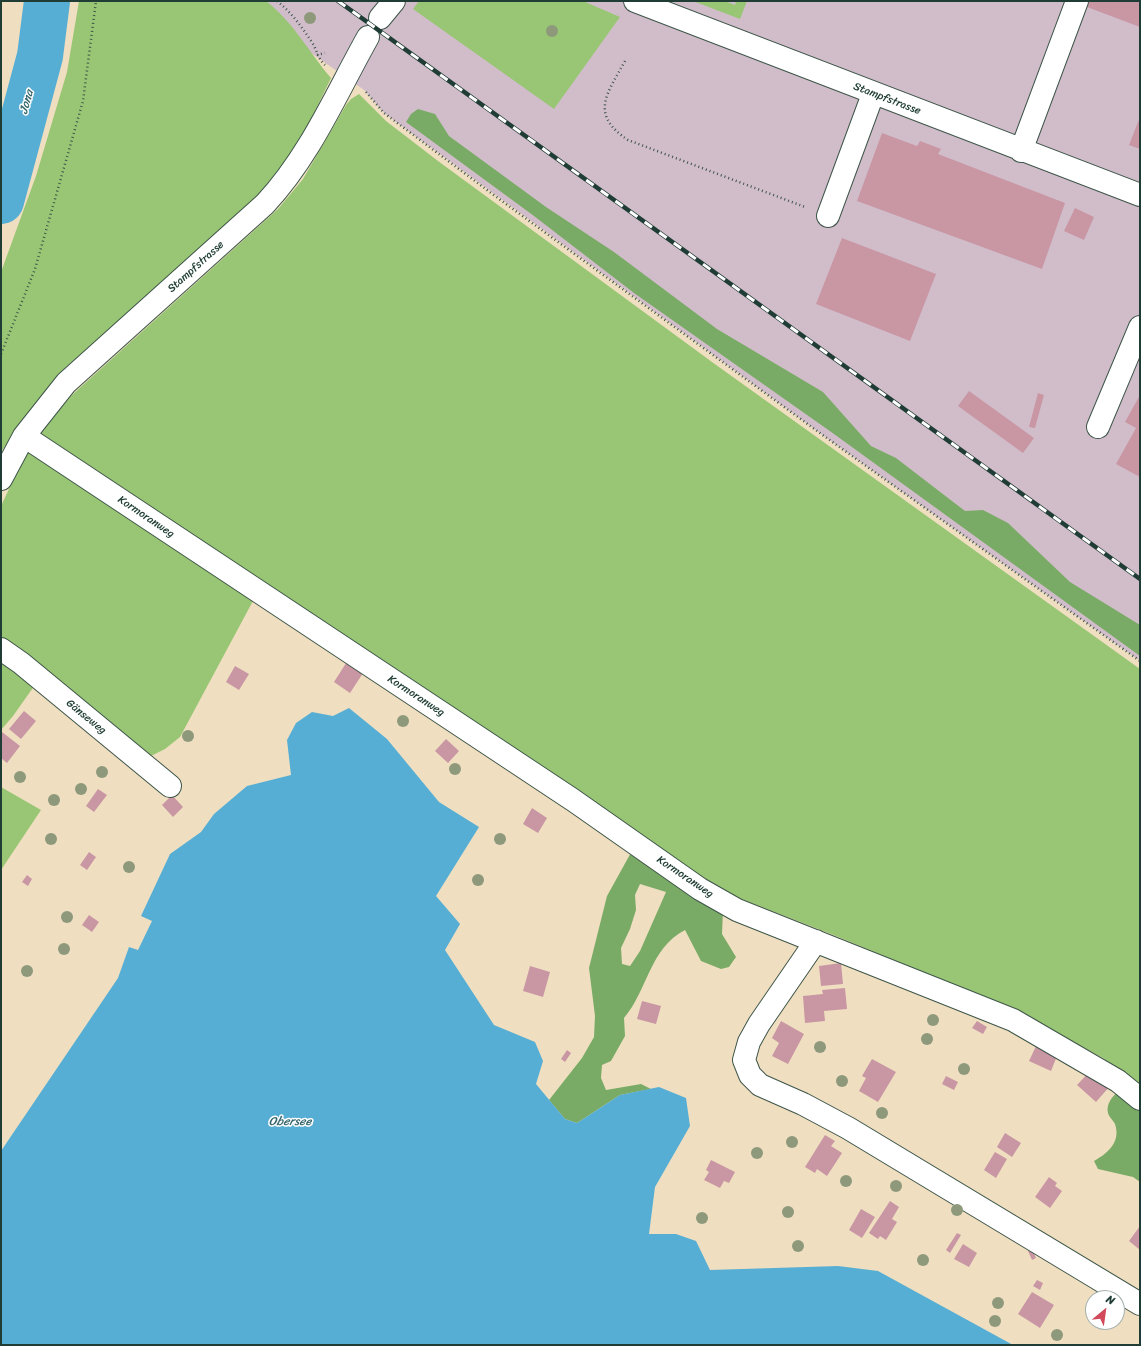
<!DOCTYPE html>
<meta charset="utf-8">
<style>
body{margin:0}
#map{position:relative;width:1141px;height:1346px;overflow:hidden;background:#efdfc0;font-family:Sriracha,sans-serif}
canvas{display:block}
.frame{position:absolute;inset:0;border:2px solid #1f3d34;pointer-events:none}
.north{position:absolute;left:1085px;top:1290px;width:40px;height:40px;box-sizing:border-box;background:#fff;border:1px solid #a5b1ae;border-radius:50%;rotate:29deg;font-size:11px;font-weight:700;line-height:16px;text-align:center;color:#1f3d34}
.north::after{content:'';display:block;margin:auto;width:14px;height:18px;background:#d1495b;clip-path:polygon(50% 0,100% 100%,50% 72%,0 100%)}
</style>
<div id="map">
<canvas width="1141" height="1346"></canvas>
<div class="frame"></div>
<div class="north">N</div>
</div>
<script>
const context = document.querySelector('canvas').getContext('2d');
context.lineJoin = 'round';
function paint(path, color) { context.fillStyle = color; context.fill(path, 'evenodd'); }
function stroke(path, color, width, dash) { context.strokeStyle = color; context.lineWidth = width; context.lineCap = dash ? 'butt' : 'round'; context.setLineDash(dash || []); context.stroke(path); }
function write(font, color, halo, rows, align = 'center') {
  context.font = font + ' Sriracha,sans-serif'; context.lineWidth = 3; context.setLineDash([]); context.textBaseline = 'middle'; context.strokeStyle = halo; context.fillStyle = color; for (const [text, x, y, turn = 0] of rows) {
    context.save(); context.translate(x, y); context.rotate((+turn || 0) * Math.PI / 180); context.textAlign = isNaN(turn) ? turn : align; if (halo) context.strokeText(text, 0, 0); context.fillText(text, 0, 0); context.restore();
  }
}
const industrial = new Path2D(`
 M 237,1 L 1140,1 L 1140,661 L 824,436 L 384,113 L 364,90 Z`);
const green = new Path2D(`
 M 79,1 L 266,1 C 295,24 308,51 331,78 L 302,138 L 279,172 L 247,206 L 66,367 L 30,410 L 1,452 L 1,272 L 36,176 L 67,72 Z
 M 419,1 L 583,1 L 620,17 L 554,109 L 413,9 Z
 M 693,1 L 725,1 L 735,5 L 736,1 L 747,1 L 740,19 Z
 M 359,94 L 386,121 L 438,161 L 712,362 L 1140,669 L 1140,1086 L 1103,1058 L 1041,1024 L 983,997 L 831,934 L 708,886 L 524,754 L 261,586 L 180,737 L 165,749 L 149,757 L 42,675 L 13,716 L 1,730 L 1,506 L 23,459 L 50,420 L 73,394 L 278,209 L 303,179 L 346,105 L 351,99 Z
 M 1,787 L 41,810 L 1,870 Z`);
const forest = new Path2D(`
 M 418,109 L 435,114 L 449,136 L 546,207 L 614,252 L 717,329 L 823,392 L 871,446 L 896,458 L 965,511 L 983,510 L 1008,523 L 1070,582 L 1140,625 L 1140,656 L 834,434 L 634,293 L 534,216 L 406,122 L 411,114 Z
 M 633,849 L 723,910 L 722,934 L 736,957 L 729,967 L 721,969 L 701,961 L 685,930 C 649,949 648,990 624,1018 L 625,1036 L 611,1061 L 602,1065 L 601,1078 L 606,1090 L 641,1084 L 651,1089 L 620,1095 L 577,1123 L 565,1119 L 549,1100 L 582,1058 L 594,1037 L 595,1016 L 589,968 L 607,896 ZM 640,884 L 666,892 L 640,951 L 630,966 L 622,964 L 621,948 L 630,929 L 636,910 L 635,895 Z
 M 1132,1084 L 1140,1084 L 1140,1182 L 1133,1177 L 1098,1169 L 1094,1161 C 1108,1153 1121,1142 1115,1124 C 1113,1120 1109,1117 1108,1113 C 1105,1099 1121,1088 1132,1084 Z`);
const water = new Path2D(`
 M 349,708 L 387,739 L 439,802 L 479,827 L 436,896 L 460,924 L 445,950 L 494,1025 L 535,1042 L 543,1061 L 536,1084 L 565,1119 L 577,1123 L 620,1095 L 659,1087 L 686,1098 L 690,1126 L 655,1187 L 649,1234 L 676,1234 L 696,1241 L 710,1270 L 838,1266 L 878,1271 L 1013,1345 L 1,1345 L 1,1151 L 118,978 L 129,947 L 138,950 L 152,921 L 141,916 L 170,854 L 201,832 L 214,814 L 247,786 L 291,775 L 287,740 L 296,723 L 312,712 L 333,716 Z`);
const river = new Path2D(`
 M 1,201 L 40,56 L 47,1`);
const building = new Path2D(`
 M 1089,1 L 1140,1 L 1140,27 L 1087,7 Z
 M 1140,117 L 1140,149 L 1129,145 Z
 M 882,133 L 917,146 L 920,141 L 941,149 L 938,154 L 1065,203 L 1042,269 L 857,201 Z
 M 1075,208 L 1094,217 L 1084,240 L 1064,231 Z
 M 842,238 L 936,274 L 910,341 L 816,304 Z
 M 969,391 L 1034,438 L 1023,453 L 958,406 Z
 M 1038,393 L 1044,395 L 1035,428 L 1029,427 Z
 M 1140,395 L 1140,477 L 1116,464 L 1136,428 L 1125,422 Z
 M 348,660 L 365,670 L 350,693 L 334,682 Z
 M 235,666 L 249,674 L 239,690 L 226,682 Z
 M 24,711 L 36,721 L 21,739 L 9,729 Z
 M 2,732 L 20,746 L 7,763 L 1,758 Z
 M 446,739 L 459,751 L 448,763 L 435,751 Z
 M 98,789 L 107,795 L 94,812 L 86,806 Z
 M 172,795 L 183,807 L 173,817 L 162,805 Z
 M 532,808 L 547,818 L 538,833 L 523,824 Z
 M 89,852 L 96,857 L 87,870 L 80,865 Z
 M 27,875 L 32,879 L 28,886 L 22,882 Z
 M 89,915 L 99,922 L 92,932 L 82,925 Z
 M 841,963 L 843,984 L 821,986 L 819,966 Z
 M 530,966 L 550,972 L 543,997 L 523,991 Z
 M 845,988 L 847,1009 L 824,1011 L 825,1021 L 805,1023 L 803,996 L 823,994 L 822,990 Z
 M 642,1001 L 661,1006 L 656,1024 L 637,1019 Z
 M 781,1021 L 804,1034 L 788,1064 L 772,1056 L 779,1043 L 772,1038 Z
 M 977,1021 L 987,1027 L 983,1034 L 972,1028 Z
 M 1038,1042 L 1059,1051 L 1051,1071 L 1029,1061 Z
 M 567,1050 L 571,1053 L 565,1062 L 561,1059 Z
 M 872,1059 L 896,1072 L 878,1102 L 859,1091 L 866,1078 L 862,1076 Z
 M 1092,1069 L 1110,1086 L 1096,1102 L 1077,1085 Z
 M 946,1076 L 958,1082 L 954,1090 L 942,1084 Z
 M 1005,1133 L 1021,1143 L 1012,1157 L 997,1147 Z
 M 825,1135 L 835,1141 L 831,1146 L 842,1153 L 827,1176 L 817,1169 L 815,1173 L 805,1167 Z
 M 995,1152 L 1007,1159 L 996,1178 L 984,1170 Z
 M 711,1160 L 735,1172 L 729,1183 L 724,1181 L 720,1188 L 704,1180 L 709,1172 L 706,1170 Z
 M 1049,1177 L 1057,1183 L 1055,1186 L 1062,1191 L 1050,1208 L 1035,1197 Z
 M 890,1201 L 899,1207 L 892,1219 L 897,1222 L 886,1240 L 880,1236 L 878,1239 L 869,1233 Z
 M 861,1209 L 875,1217 L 862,1238 L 849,1230 Z
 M 1140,1226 L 1140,1250 L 1129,1241 Z
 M 957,1233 L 961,1235 L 950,1253 L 946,1250 Z
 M 963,1244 L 977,1253 L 969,1267 L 954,1259 Z
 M 1032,1249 L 1036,1258 L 1032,1260 L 1028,1251 Z
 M 1037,1280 L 1043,1283 L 1040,1290 L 1033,1286 Z
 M 1032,1292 L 1054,1305 L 1040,1328 L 1018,1314 Z`);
const path = new Path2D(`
 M 277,1 C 292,13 302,27 313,44 C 317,51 318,59 325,65
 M 317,55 L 325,53
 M 625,61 C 607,94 589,114 628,140 L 805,207
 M 366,92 L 384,113 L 491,193 L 824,436 L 1140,661
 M 1,354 L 35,269 L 83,101 L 96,1`);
const minor = new Path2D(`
 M 635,1 L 1140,195
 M 380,18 L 394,1
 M 1021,151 L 1077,1
 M 828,216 L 873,94
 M 1098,427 L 1140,327
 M 24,436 L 573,800 L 700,889 L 737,910 L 1013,1020 L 1118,1081 L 1140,1099
 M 1,479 L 24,436 L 66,383 L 265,204 C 310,156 336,94 368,37
 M 1,649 L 21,663 L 170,786
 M 816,941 L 759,1024 L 749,1042 L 744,1060 L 750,1075 L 760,1085 L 803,1104 L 848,1128 L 1140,1304`);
const rail = new Path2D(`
 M 338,1 L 1140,579`);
const trees = [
 [310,18],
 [552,31],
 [403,721],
 [188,736],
 [455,769],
 [102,772],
 [20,777],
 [81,789],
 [54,800],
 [51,839],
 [500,839],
 [129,867],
 [478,880],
 [67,917],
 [64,949],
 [27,971],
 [933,1020],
 [927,1039],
 [820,1047],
 [964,1069],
 [842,1081],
 [882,1113],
 [792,1142],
 [757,1153],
 [846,1181],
 [896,1186],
 [957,1210],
 [788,1212],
 [702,1218],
 [798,1246],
 [923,1260],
 [998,1303],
 [995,1321],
 [1057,1335]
];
const streetNames = [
 ["Stampfstrasse",887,99,21],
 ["Stampfstrasse",196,267,-42],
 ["Kormoranweg",146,517,34],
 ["Kormoranweg",416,696,33],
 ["Gänseweg",86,717,39],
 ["Kormoranweg",685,877,34]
];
const waterNames = [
 ["Jona",27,102,-75],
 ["Obersee",290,1122]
];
paint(industrial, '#d1bdca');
paint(green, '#99c674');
paint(forest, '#7aab66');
paint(water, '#57aed4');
stroke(river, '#57aed4', 46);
paint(building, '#c996a4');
stroke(minor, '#3e5549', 24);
stroke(path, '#3e5549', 2.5, [1, 3]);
stroke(minor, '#fff', 22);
stroke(rail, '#1f3d34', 4.5);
stroke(rail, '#fff', 3, [9]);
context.fillStyle = '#8e997c';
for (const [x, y] of trees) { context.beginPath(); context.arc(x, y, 6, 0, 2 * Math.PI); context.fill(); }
write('11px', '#1f3d34', '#fff', streetNames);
write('italic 12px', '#33656c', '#fff', waterNames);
</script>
